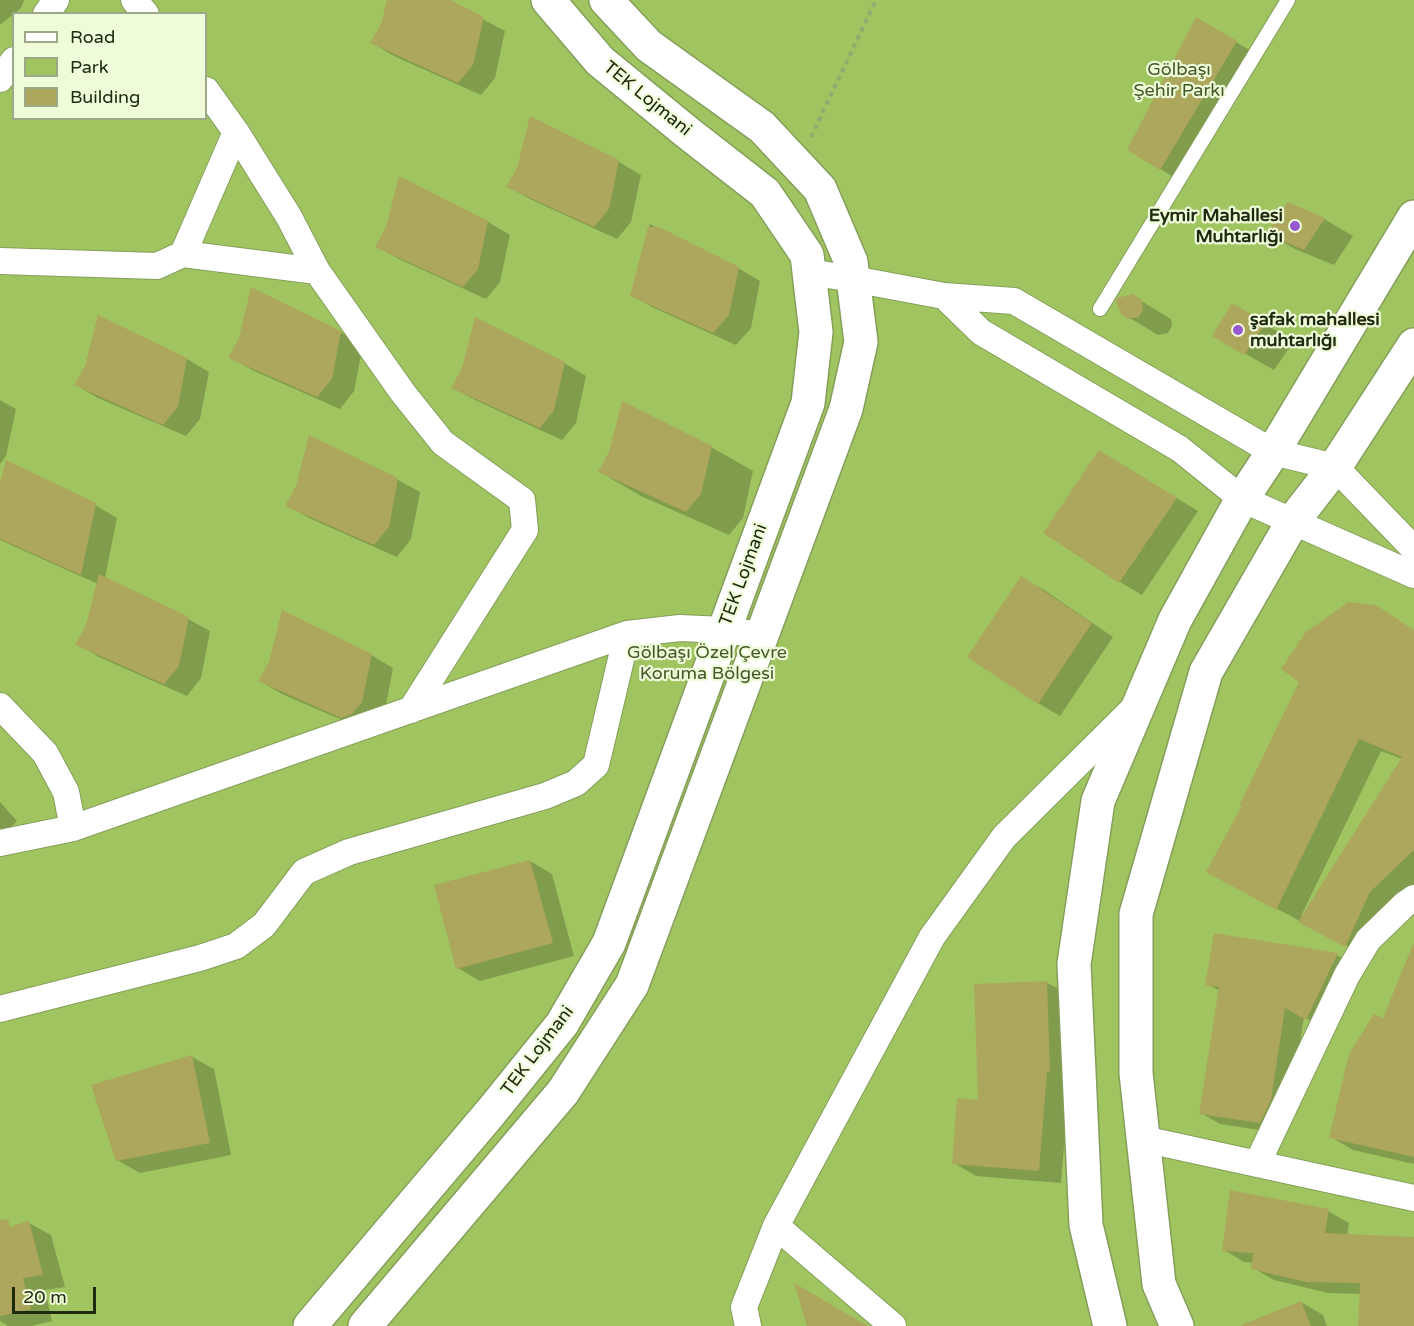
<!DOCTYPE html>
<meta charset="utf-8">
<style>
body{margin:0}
#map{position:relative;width:1414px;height:1326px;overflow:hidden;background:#c5e19a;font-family:"Varela Round",sans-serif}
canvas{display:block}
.legend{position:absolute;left:12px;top:12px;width:195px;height:108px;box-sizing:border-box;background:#eefcd9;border:2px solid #9ca888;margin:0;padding:8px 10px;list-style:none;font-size:18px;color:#202a0e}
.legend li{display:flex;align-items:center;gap:12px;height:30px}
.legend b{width:30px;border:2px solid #9ca888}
.scale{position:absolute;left:12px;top:1287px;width:84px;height:27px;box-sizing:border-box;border:3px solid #202a0e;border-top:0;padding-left:8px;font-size:18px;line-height:21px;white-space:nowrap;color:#202a0e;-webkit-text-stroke:4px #eefcd9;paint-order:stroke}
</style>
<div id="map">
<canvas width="1414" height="1326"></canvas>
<ul class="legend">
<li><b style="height:8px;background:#fff"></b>Road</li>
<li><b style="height:16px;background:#a0c460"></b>Park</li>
<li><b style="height:16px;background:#aca75c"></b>Building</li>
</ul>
<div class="scale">20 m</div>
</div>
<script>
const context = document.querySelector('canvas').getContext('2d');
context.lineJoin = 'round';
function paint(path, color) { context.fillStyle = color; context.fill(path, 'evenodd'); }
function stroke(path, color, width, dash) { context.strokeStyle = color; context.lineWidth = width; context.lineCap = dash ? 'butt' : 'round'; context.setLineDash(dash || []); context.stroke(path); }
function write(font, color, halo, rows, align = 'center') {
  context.font = font + ' "Varela Round",sans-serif'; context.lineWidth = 4.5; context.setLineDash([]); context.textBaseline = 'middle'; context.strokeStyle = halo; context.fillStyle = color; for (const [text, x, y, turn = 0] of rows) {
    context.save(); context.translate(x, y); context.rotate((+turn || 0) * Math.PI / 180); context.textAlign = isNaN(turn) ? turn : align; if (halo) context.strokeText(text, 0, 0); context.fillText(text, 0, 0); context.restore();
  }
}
const green = new Path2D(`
 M 0,0 L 1414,0 L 1414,1326 L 0,1326 ZM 14,14 L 206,14 L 206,118 L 14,118 Z`);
const shadow = new Path2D(`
 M 0,0 L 24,0 L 21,8 L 1,24 L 0,23 Z
 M 389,0 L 446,0 L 505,31 L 495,78 L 481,95 L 394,56 L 372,43 L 382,25 Z
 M 1197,19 L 1258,55 L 1182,182 L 1160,169 Z
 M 531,118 L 619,162 L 641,175 L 631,222 L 617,239 L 530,199 L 508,187 L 518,168 Z
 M 1288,203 L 1324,219 L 1353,236 L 1334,265 L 1297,250 L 1268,234 Z
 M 488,222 L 510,235 L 500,282 L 486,299 L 399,259 L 377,247 Z
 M 650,224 L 738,268 L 760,281 L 751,328 L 736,345 L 654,308 L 632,295 Z
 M 1133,296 L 1171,319 L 1172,326 L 1168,333 L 1158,335 L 1128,317 Z
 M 1232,305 L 1294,341 L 1274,370 L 1214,336 Z
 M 340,332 L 363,345 L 354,391 L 340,409 L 252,370 L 230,357 Z
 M 187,359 L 209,372 L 200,419 L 186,436 L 98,398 L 76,385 L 86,367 Z
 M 564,363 L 586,376 L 576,423 L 562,440 L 475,400 L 453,388 Z
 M 0,400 L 16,409 L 6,456 L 0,464 Z
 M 711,447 L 753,471 L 743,518 L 729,535 L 641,496 L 600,472 L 610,453 Z
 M 1121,464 L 1198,511 L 1142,595 L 1120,582 Z
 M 398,480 L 420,492 L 411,539 L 397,557 L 309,518 L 287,505 Z
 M 0,489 L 95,505 L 117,518 L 105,578 L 188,619 L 210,631 L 201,678 L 187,696 L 99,657 L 77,644 L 87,626 L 98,584 L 0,540 Z
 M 1022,578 L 1044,590 L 1113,637 L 1060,716 L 1038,703 Z
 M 1414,630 L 1414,883 L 1392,905 L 1353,949 L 1230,884 ZM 1381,751 L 1402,759 L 1303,917 L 1301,916 Z
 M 371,655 L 393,668 L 384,715 L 365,730 L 282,694 L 260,681 Z
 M 0,802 L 17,821 L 0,838 Z
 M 530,861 L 552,874 L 574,956 L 480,981 L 458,968 Z
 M 1414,946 L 1414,1164 L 1353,1150 L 1331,1137 L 1384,1020 Z
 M 1337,955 L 1356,965 L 1326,1029 L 1304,1017 L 1289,1111 L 1279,1133 L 1220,1124 L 1201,1113 L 1220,991 L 1207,984 Z
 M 1046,982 L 1069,995 L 1069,1084 L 1061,1183 L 976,1176 L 954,1163 Z
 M 192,1057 L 214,1069 L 231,1155 L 140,1173 L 117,1160 Z
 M 1328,1211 L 1349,1223 L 1347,1236 L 1414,1238 L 1414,1326 L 1360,1326 L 1361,1294 L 1328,1293 L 1274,1280 L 1253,1268 L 1254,1263 L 1244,1262 L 1224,1250 Z
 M 29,1223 L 51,1235 L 65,1287 L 45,1290 L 52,1321 L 31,1326 L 8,1326 L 0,1321 L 0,1232 Z
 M 1301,1302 L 1323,1315 L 1327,1326 L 1244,1326 Z`);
const building = new Path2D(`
 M 387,0 L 450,0 L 484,17 L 473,65 L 458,83 L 370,43 L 381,24 Z
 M 1196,17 L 1237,41 L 1160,170 L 1127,150 Z
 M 530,116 L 619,160 L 609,209 L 594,227 L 506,187 L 517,168 Z
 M 399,176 L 488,221 L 478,269 L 463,287 L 375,247 L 386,227 Z
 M 1288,202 L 1325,218 L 1304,250 L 1266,234 Z
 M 648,227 L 659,227 L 739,267 L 729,315 L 713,333 L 630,296 Z
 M 251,287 L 341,331 L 332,379 L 317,397 L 228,358 L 239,338 Z
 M 1133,294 L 1142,300 L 1143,309 L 1139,317 L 1127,319 L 1121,314 L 1116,301 L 1117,298 Z
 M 1232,303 L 1266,323 L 1244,355 L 1212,336 Z
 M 98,315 L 187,358 L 178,406 L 163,425 L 74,385 L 85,366 Z
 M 475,317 L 565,362 L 554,410 L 540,428 L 451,388 L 462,368 Z
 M 622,401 L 712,446 L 701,494 L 686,512 L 598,472 L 609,452 Z
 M 309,435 L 398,478 L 389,527 L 374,545 L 285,506 L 296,486 Z
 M 1099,450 L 1177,498 L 1119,583 L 1043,533 Z
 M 6,460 L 96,503 L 81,575 L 0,539 L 0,483 Z
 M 99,574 L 189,617 L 179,666 L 164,684 L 75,645 L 86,625 Z
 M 1021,576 L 1092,623 L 1038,704 L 967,657 Z
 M 1348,602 L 1376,605 L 1414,630 L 1414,850 L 1370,892 L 1345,947 L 1298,922 L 1402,757 L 1359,739 L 1276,910 L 1206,872 L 1241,807 L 1239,806 L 1299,682 L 1281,669 L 1305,633 Z
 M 282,610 L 372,654 L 362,702 L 352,714 L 341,718 L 258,681 L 269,662 Z
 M 530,860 L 553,943 L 456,969 L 434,885 Z
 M 1214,933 L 1338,953 L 1306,1020 L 1285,1008 L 1271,1100 L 1260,1123 L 1199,1114 L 1219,987 L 1205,985 Z
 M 1413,944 L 1414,945 L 1414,1157 L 1329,1138 L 1349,1054 L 1374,1014 L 1383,1018 Z
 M 1047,981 L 1050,1072 L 1047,1072 L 1039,1171 L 952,1164 L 957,1098 L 978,1100 L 974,984 Z
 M 192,1055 L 210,1143 L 116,1161 L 91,1085 Z
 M 1230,1190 L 1329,1209 L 1325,1233 L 1414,1237 L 1414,1326 L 1358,1326 L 1360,1283 L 1306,1282 L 1251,1269 L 1253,1253 L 1222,1251 Z
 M 8,1219 L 10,1227 L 29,1221 L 43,1275 L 23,1278 L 31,1309 L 0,1316 L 0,1220 Z
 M 794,1283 L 868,1326 L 807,1326 Z
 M 1301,1301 L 1311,1326 L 1241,1326 L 1241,1325 Z`);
const path = new Path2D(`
 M 811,137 L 876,0`);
const lane = new Path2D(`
 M 1100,309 L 1288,0`);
const street = new Path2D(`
 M 134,0 L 146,14
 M 46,14 L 56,0
 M 0,79 L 14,60
 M 183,254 L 317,271 L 289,217 L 236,132
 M 0,261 L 157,266 L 183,254 L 236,132 L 206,90
 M 317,271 L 403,393 L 443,443 L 522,500 L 525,530 L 411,710
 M 809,272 L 853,279 L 944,296 L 1014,301 L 1273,452 L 1335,467 L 1414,549
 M 944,296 L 981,332 L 1180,449 L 1242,499 L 1414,575
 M 0,706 L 45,753 L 66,792 L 73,828
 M 0,843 L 73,828 L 627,634 L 680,628 L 724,630 L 762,635
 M 0,1009 L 200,958 L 236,946 L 264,925 L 304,872 L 349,852 L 545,796 L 576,783 L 596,765 L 627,634
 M 1143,1139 L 1414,1198
 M 1257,1164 L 1347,975 L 1368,940 L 1405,904 L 1414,898
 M 748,1326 L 744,1307 L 776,1226
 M 893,1326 L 776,1226 L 932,937 L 1004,837 L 1133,709`);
const secondary = new Path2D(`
 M 310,1326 L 491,1112 L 562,1024 L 609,943 L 808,403 L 816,332 L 807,255 L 765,193 L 688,133 L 600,61 L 548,0
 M 365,1326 L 563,1092 L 632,985 L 846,409 L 861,342 L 851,262 L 820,189 L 762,127 L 649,46 L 606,0
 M 1110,1326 L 1086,1225 L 1074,964 L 1098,801 L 1175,620 L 1242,499 L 1273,452 L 1414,217
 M 1177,1326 L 1159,1284 L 1136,1073 L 1136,914 L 1206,672 L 1293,521 L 1335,467 L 1414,345`);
const markers = [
 [1295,226,6,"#9658cf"],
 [1238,330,6,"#9658cf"]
];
const parkNames = [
 ["Gölbaşı",1179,70],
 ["Şehir Parkı",1179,91],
 ["Gölbaşı Özel Çevre",707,653],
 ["Koruma Bölgesi",707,674]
];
const streetNames = [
 ["TEK Lojmani",647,99,39],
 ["TEK Lojmani",744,575,-70],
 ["TEK Lojmani",538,1051,-53]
];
const poiNames = [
 ["Eymir Mahallesi",1283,216],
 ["Muhtarlığı",1283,237],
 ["şafak mahallesi",1250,320,"left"],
 ["muhtarlığı",1250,341,"left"]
];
paint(green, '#a0c460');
paint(shadow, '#0003');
paint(building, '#aca75c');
stroke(lane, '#859f5a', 16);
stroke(street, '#859f5a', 28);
stroke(secondary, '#859f5a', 36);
stroke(path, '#93aa70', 4, [4.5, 4.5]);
stroke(lane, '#fff', 14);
stroke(street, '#fff', 26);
stroke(secondary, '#fff', 33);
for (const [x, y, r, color] of markers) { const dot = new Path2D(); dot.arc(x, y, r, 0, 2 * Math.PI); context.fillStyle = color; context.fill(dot); stroke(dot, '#eefcd9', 2); }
write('18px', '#455726', '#eefcd9', parkNames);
write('18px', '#202a0e', '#eefcd9', streetNames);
write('bold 18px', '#202a0e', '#eefcd9', poiNames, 'right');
</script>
